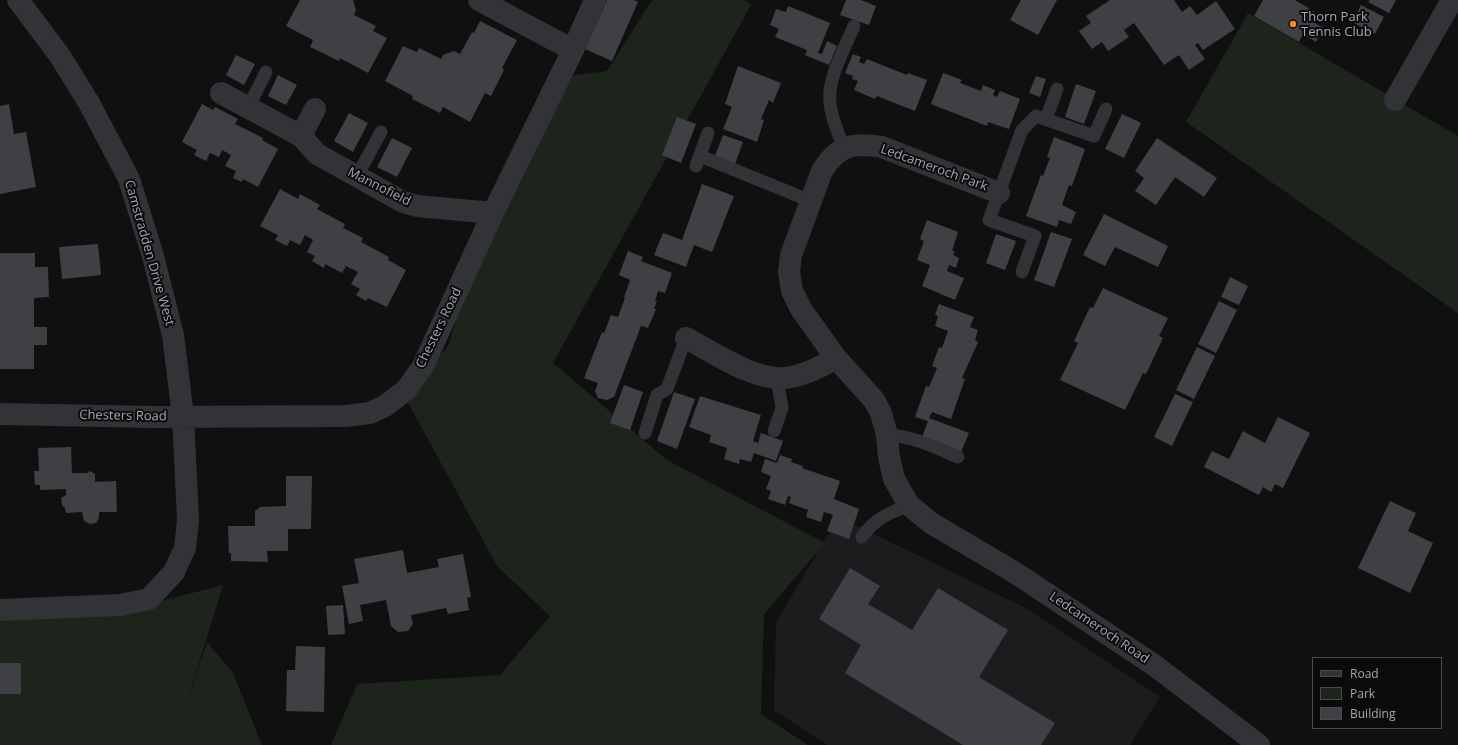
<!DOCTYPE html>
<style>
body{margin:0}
#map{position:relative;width:1458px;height:745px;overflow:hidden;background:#101011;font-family:"Open Sans",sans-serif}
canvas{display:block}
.legend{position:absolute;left:1312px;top:657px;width:130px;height:72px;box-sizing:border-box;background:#0b0b0c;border:1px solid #474a4e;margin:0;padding:5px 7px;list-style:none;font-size:12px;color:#a1a9b2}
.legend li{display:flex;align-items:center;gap:8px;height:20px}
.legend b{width:20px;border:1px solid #474a4e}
</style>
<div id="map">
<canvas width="1458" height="745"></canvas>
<ul class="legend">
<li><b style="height:5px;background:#313336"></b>Road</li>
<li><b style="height:11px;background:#1c241c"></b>Park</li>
<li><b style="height:11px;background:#3f4044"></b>Building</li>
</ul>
</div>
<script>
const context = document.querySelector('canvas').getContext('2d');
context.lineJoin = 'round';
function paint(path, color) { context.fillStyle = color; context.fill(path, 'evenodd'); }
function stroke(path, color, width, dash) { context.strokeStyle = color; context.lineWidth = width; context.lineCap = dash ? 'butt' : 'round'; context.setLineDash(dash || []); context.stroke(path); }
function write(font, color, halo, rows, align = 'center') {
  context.font = font + ' "Open Sans",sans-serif'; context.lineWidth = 4; context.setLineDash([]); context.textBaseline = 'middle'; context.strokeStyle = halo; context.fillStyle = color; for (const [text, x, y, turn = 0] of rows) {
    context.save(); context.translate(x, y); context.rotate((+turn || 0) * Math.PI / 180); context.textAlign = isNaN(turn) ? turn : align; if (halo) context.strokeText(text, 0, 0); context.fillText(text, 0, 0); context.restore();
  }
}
const built = new Path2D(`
 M 839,517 L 1026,608 L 1160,697 L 1130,745 L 827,745 L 774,710 L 776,622 Z`);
const green = new Path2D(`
 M 652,0 L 744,0 L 751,5 L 553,363 L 667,460 L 825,543 L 764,614 L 761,714 L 808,745 L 331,745 L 357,684 L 500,675 L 550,616 L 497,566 L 405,397 L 448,346 L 480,244 L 561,77 L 607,71 Z
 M 1248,13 L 1458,136 L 1458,313 L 1186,122 Z
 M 223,585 L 185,709 L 207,642 L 233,673 L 262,745 L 0,745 L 0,616 L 142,606 Z`);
const building = new Path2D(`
 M 300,0 L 353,0 L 356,10 L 354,15 L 376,26 L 373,31 L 387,38 L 368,73 L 340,58 L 339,61 L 310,47 L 313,40 L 286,26 Z
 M 607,0 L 634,0 L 638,2 L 612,61 L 585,49 Z
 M 846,0 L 861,0 L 876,6 L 869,25 L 840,15 Z
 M 1021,0 L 1057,0 L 1038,35 L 1010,20 Z
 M 1110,0 L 1174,0 L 1182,12 L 1190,6 L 1197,15 L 1216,1 L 1235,29 L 1203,50 L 1198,43 L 1195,45 L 1205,59 L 1189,70 L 1179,55 L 1164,65 L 1134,23 L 1124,30 L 1129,37 L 1108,51 L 1102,42 L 1092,49 L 1079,31 L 1091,23 L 1086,16 Z
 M 1263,0 L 1295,0 L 1315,12 L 1310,20 L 1324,28 L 1316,42 L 1303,34 L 1299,42 L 1254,16 Z
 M 1370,0 L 1396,0 L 1389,13 L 1368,2 Z
 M 1361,5 L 1384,17 L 1375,34 L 1352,22 Z
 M 788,6 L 830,23 L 818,53 L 822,54 L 827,41 L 837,46 L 829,65 L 805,55 L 807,50 L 775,37 L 779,29 L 770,25 L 776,9 L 786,12 Z
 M 480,21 L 517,40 L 502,68 L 504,70 L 491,96 L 485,93 L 470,122 L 443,107 L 440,113 L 412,99 L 413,96 L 385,81 L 403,46 L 417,52 L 419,48 L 441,59 L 443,55 L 454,51 L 460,54 L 472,32 L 474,33 Z
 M 853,54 L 861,57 L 859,62 L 864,64 L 867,59 L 907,75 L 908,73 L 927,80 L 915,111 L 877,96 L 875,99 L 854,90 L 858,81 L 852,79 L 853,76 L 845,73 Z
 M 236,55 L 255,64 L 244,85 L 226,75 Z
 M 738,66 L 781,83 L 773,103 L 769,100 L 761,119 L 764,120 L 757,142 L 723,129 L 732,107 L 725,104 Z
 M 943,73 L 962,80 L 960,83 L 981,91 L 983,85 L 995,90 L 993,95 L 997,97 L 1000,91 L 1020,99 L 1009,129 L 988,122 L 987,126 L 931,104 Z
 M 278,75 L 297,85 L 286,105 L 268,96 Z
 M 1036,76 L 1046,79 L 1040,97 L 1029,93 Z
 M 1076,84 L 1096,91 L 1084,124 L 1065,117 Z
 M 9,104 L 14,134 L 26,132 L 36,187 L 0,194 L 0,106 Z
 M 202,104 L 213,110 L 215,107 L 238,119 L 235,124 L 263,138 L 262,140 L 278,149 L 258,187 L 243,179 L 242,182 L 233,178 L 236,171 L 225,166 L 231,155 L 222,150 L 219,157 L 210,153 L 206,161 L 194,155 L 197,150 L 182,142 Z
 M 349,113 L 368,123 L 353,152 L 334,141 Z
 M 1122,114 L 1141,123 L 1124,158 L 1105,149 Z
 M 677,117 L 696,124 L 681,163 L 662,155 Z
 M 723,135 L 743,142 L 735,164 L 715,156 Z
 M 1054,137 L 1085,149 L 1072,186 L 1069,185 L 1062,205 L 1076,212 L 1071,224 L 1059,220 L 1057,227 L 1026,216 L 1041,175 L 1043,176 L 1050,158 L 1047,157 Z
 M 392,138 L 412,148 L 397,177 L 377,167 Z
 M 1157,138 L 1217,178 L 1204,197 L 1175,177 L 1156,205 L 1135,191 L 1144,178 L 1135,171 Z
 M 702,184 L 734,196 L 712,252 L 694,245 L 686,267 L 654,255 L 663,233 L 682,240 Z
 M 280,189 L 298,199 L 300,194 L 320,205 L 317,209 L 345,224 L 343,228 L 363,238 L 361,242 L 389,257 L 388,260 L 406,270 L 387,307 L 368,298 L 366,301 L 356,295 L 360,289 L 351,284 L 358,272 L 346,266 L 342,273 L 325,264 L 324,268 L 312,261 L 315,256 L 307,252 L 313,240 L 305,235 L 300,245 L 290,240 L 287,246 L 275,240 L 278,235 L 260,226 Z
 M 1104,214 L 1168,246 L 1158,267 L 1115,247 L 1105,266 L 1083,255 Z
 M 927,220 L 958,232 L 952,251 L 955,251 L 953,255 L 959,258 L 956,268 L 949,265 L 947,271 L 964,278 L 955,300 L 922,286 L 930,265 L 917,260 L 924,241 L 920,239 Z
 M 1051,232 L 1072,239 L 1054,287 L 1034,280 Z
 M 996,234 L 1016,241 L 1005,270 L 986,263 Z
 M 98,244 L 101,275 L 62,279 L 59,247 Z
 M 628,251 L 643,257 L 641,261 L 672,273 L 665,293 L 658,291 L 655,301 L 657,301 L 654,309 L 656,309 L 648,328 L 641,326 L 614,397 L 607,400 L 598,398 L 595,391 L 598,383 L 584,378 L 602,332 L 604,333 L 611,315 L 618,317 L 625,298 L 624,297 L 630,280 L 619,275 Z
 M 0,253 L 35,253 L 35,267 L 48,267 L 49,297 L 34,298 L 34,327 L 47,327 L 47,345 L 34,345 L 34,369 L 0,369 Z
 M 1230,277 L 1248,286 L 1239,305 L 1221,297 Z
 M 1103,288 L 1168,318 L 1159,336 L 1163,338 L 1146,374 L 1143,373 L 1125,410 L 1060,380 L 1078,343 L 1074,341 L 1090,307 L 1093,308 Z
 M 1219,301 L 1237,310 L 1216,353 L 1198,344 Z
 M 939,304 L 974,317 L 970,327 L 978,330 L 975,340 L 978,342 L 962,378 L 965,379 L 951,419 L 932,412 L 929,418 L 969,433 L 961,452 L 922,437 L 928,421 L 915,417 L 926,386 L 929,387 L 937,368 L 932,366 L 939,347 L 942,348 L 948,331 L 935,326 L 938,316 L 935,315 Z
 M 1197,347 L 1215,356 L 1194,399 L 1176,390 Z
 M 624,385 L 643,392 L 630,430 L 610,423 Z
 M 674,392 L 695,399 L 677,449 L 657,441 Z
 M 1175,394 L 1193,402 L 1172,446 L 1154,437 Z
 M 700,396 L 761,415 L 753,441 L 758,443 L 761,433 L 783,441 L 776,461 L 754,453 L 751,462 L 740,459 L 739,464 L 724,459 L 727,448 L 709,442 L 711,435 L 689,427 Z
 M 1278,417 L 1310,433 L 1283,488 L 1275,484 L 1271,492 L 1263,487 L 1259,495 L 1204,467 L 1212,451 L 1229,459 L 1243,431 L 1265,443 Z
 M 71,447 L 72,473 L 87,473 L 90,471 L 95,474 L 95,482 L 116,481 L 117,512 L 99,512 L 99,518 L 96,523 L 90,524 L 84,521 L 82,512 L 66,513 L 65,508 L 62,505 L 61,498 L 66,495 L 66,489 L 40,490 L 40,485 L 35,485 L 34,471 L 39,471 L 38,448 Z
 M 780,455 L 792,459 L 791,462 L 803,466 L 802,468 L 840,481 L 834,499 L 859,509 L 849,539 L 827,531 L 833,515 L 824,512 L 821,522 L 806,517 L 808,510 L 789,503 L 791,497 L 788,496 L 785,505 L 768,499 L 771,491 L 766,489 L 771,476 L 761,472 L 765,459 L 777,463 Z
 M 286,476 L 312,476 L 311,529 L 288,529 L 288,551 L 267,551 L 268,562 L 231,561 L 231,553 L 229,553 L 228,526 L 255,526 L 255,511 L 260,507 L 286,506 Z
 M 1390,501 L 1416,513 L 1408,531 L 1433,543 L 1410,593 L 1358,568 Z
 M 403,550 L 407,573 L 439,567 L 437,559 L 463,554 L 471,597 L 467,598 L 469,610 L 448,614 L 446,608 L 411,615 L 413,624 L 408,631 L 398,632 L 391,626 L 386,600 L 360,605 L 363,621 L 349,624 L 342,586 L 359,583 L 354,559 Z
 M 850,568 L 880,586 L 868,604 L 912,630 L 938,588 L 1008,630 L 979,677 L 1055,723 L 1041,745 L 963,745 L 845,673 L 861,645 L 819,619 Z
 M 343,605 L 345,634 L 328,635 L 326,606 Z
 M 296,646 L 325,647 L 324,712 L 286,711 L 287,670 L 295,670 Z
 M 0,663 L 21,663 L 21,694 L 0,694 Z`);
const service = new Path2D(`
 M 248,108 L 266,72
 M 1046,119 L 1057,89
 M 844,148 C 837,130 828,111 830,91 C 832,71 846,45 854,26
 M 700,156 L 811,201
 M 696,166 L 708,133
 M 357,176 L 381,132
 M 1022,272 L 1035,236 L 989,220 L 1022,130 L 1036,116 L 1094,136 L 1106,109
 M 774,431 L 782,408 L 777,378
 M 645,433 L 657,395 L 667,389 L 686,338
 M 887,435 C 913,436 935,447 958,457
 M 862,537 C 874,519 889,513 909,505`);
const minor = new Path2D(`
 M 479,0 L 573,50
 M 221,93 L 301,136 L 317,154 L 403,202 L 417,206 L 493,213
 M 1395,100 L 1452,0
 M 301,136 L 315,109
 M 999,193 L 882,147 C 853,142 838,145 822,171 L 791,255 L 789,272 L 792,291 L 801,309 L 836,358 L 874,400 L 881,413 L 887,435 L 889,457 L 894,479 L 909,505 L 931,523 L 1014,572 L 1154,665 L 1259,745
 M 686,338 C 713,352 754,381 785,378 C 803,376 821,367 836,358
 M 0,414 L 154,417 L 346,416 L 370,413 L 385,406 L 406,390 L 423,366 L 493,213 L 573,50 L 595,0
 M 0,610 L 120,605 L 149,599 L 174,572 L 185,548 L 188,520 L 183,416 L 173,335 L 153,256 L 129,179 L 89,103 L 60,56 L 18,0`);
const markers = [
 [1293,24,4,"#f28827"]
];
const poiNames = [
 ["Thorn Park",1301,17],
 ["Tennis Club",1301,32]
];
const streetNames = [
 ["Ledcameroch Park",934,168,20],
 ["Mannofield",379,187,27],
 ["Camstradden Drive West",149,253,74],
 ["Chesters Road",439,328,-64],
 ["Chesters Road",123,416,1],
 ["Ledcameroch Road",1099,628,34]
];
paint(built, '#1c1c1e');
paint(green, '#1c241c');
paint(building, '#3f4044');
stroke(service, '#313336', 13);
stroke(minor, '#313336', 22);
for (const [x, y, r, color] of markers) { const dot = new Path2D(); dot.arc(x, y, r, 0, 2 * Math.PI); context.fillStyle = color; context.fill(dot); stroke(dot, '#0b0b0c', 1.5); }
write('13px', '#a1a9b2', '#0b0b0c', poiNames, 'left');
write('13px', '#a1a9b2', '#0b0b0c', streetNames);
</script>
